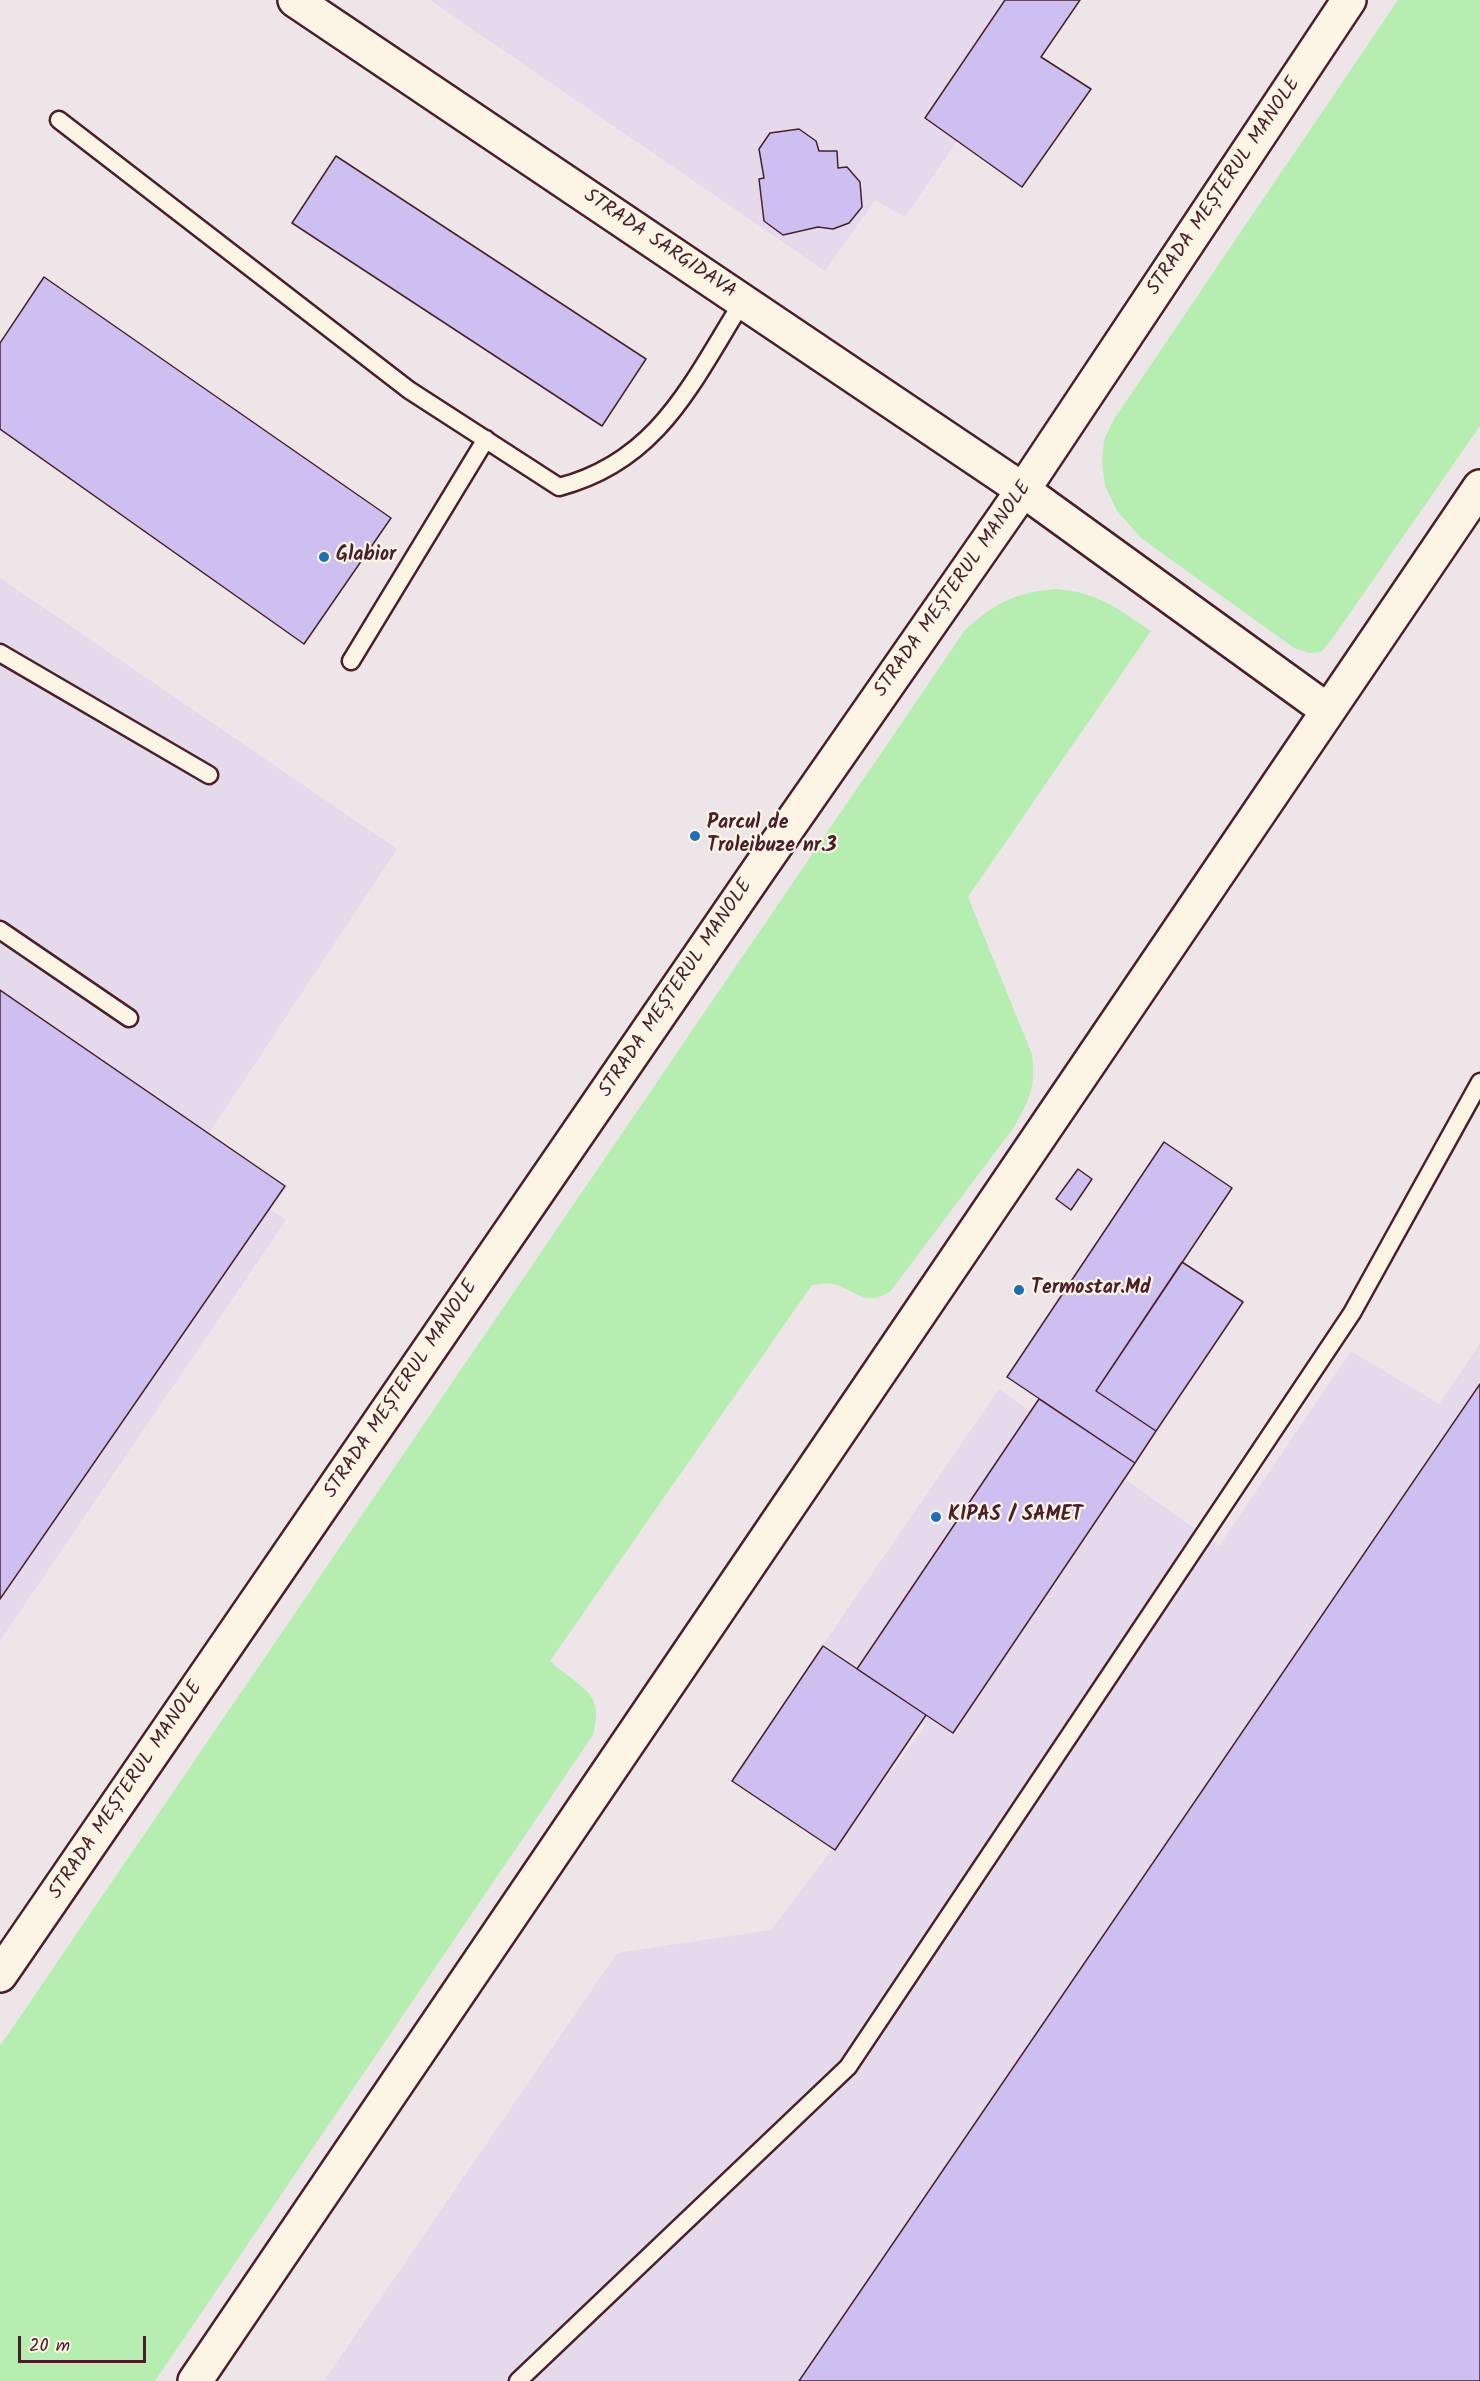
<!DOCTYPE html>
<meta charset="utf-8">
<style>
body{margin:0}
#map{position:relative;width:1480px;height:2381px;overflow:hidden;background:#eee5e9;font-family:Kalam,sans-serif}
canvas{display:block}
.scale{position:absolute;left:18px;top:2336px;width:128px;height:27px;box-sizing:border-box;border:3px solid #4a1f2b;border-top:0;padding-left:8px;font-size:18px;line-height:21px;white-space:nowrap;color:#4a1f2b;-webkit-text-stroke:4px #fcf5e5;paint-order:stroke}
</style>
<div id="map">
<canvas width="1480" height="2381"></canvas>
<div class="scale">20 m</div>
</div>
<script>
const context = document.querySelector('canvas').getContext('2d');
context.lineJoin = 'round';
function paint(path, color) { context.fillStyle = color; context.fill(path, 'evenodd'); }
function stroke(path, color, width, dash) { context.strokeStyle = color; context.lineWidth = width; context.lineCap = dash ? 'butt' : 'round'; context.setLineDash(dash || []); context.stroke(path); }
function write(font, color, halo, rows, align = 'center') {
  context.font = font + ' Kalam,sans-serif'; context.lineWidth = 4.5; context.setLineDash([]); context.textBaseline = 'middle'; context.strokeStyle = halo; context.fillStyle = color; for (const [text, x, y, turn = 0] of rows) {
    context.save(); context.translate(x, y); context.rotate((+turn || 0) * Math.PI / 180); context.textAlign = isNaN(turn) ? turn : align; if (halo) context.strokeText(text, 0, 0); context.fillText(text, 0, 0); context.restore();
  }
}
const built = new Path2D(`
 M 430,0 L 1080,0 L 1041,57 L 1091,89 L 1022,187 L 957,141 L 905,217 L 875,200 L 825,271 Z
 M 0,578 L 397,849 L 194,1156 L 286,1220 L 0,1641 Z
 M 1480,1344 L 1480,2381 L 324,2381 L 617,1953 L 771,1930 L 926,1725 L 818,1652 L 999,1389 L 1219,1546 L 1351,1351 L 1439,1404 Z`);
const green = new Path2D(`
 M 1398,0 L 1480,0 L 1480,426 L 1332,639 L 1321,652 L 1309,653 L 1294,648 L 1141,538 L 1117,511 L 1105,486 L 1102,463 L 1104,440 L 1114,419 Z
 M 1056,589 C 1098,592 1118,609 1151,631 L 968,897 L 1032,1054 C 1036,1087 1030,1099 1014,1127 L 890,1292 C 865,1306 860,1293 836,1285 C 829,1282 819,1284 812,1285 L 550,1661 C 578,1687 606,1691 593,1735 L 155,2381 L 0,2381 L 0,2046 L 965,630 C 995,603 1016,592 1056,589 Z`);
const building = new Path2D(`
 M 1005,0 L 1080,0 L 1041,57 L 1091,89 L 1022,187 L 925,118 Z
 M 799,129 L 816,141 L 819,151 L 837,151 L 838,168 L 847,167 L 860,182 L 862,207 L 849,223 L 833,229 L 818,227 L 783,235 L 764,221 L 759,179 L 764,178 L 759,149 L 770,133 Z
 M 336,156 L 646,359 L 602,426 L 292,223 Z
 M 44,277 L 391,518 L 304,644 L 0,429 L 0,343 Z
 M 0,990 L 285,1186 L 0,1599 Z
 M 1164,1142 L 1232,1188 L 1096,1391 L 1156,1431 L 1135,1463 L 1007,1377 Z
 M 1078,1169 L 1092,1179 L 1071,1210 L 1056,1199 Z
 M 1182,1262 L 1243,1302 L 1156,1431 L 1096,1391 Z
 M 1480,1384 L 1480,2381 L 799,2381 Z
 M 1039,1399 L 1135,1463 L 953,1733 L 857,1669 Z
 M 823,1646 L 926,1715 L 835,1850 L 732,1781 Z`);
const lane = new Path2D(`
 M 59,120 L 409,390 L 559,487 C 659,461 692,382 743,301
 M 0,653 L 209,775
 M 351,661 L 486,439
 M 0,930 L 129,1018
 M 518,2381 L 848,2067 L 1352,1313 L 1480,1082`);
const secondary = new Path2D(`
 M 295,0 L 1023,490`);
const primary = new Path2D(`
 M 1023,490 L 1327,710
 M 0,1975 L 762,865 L 1023,490 L 1349,0
 M 195,2381 L 1480,487`);
const markers = [
 [324,557,6,"#1f6fb2"],
 [695,836,6,"#1f6fb2"],
 [1019,1290,6,"#1f6fb2"],
 [936,1517,6,"#1f6fb2"]
];
const streetNames = [
 ["STRADA MEȘTERUL MANOLE",1225,187,-56],
 ["STRADA SARGIDAVA",659,245,34],
 ["STRADA MEȘTERUL MANOLE",954,590,-55],
 ["STRADA MEȘTERUL MANOLE",677,989,-56],
 ["STRADA MEȘTERUL MANOLE",402,1390,-56],
 ["STRADA MEȘTERUL MANOLE",127,1791,-56]
];
const poiNames = [
 ["Glabior",336,557],
 ["Parcul de",707,825],
 ["Troleibuze nr.3",707,848],
 ["Termostar.Md",1031,1290],
 ["KIPAS / SAMET",948,1517]
];
paint(built, '#e4daeb');
paint(green, '#b6eeb1');
paint(building, '#cebff1');
stroke(building, '#4a1f2b', 1.5);
stroke(lane, '#4a1f2b', 21);
stroke(secondary, '#4a1f2b', 38);
stroke(primary, '#4a1f2b', 38);
stroke(lane, '#fcf5e5', 16);
stroke(secondary, '#fcf5e5', 33);
stroke(primary, '#fcf5e5', 33);
for (const [x, y, r, color] of markers) { const dot = new Path2D(); dot.arc(x, y, r, 0, 2 * Math.PI); context.fillStyle = color; context.fill(dot); stroke(dot, '#fcf5e5', 2); }
write('20px', '#4a1f2b', '#fcf5e5', streetNames);
write('bold 20px', '#4a1f2b', '#fcf5e5', poiNames, 'left');
</script>
